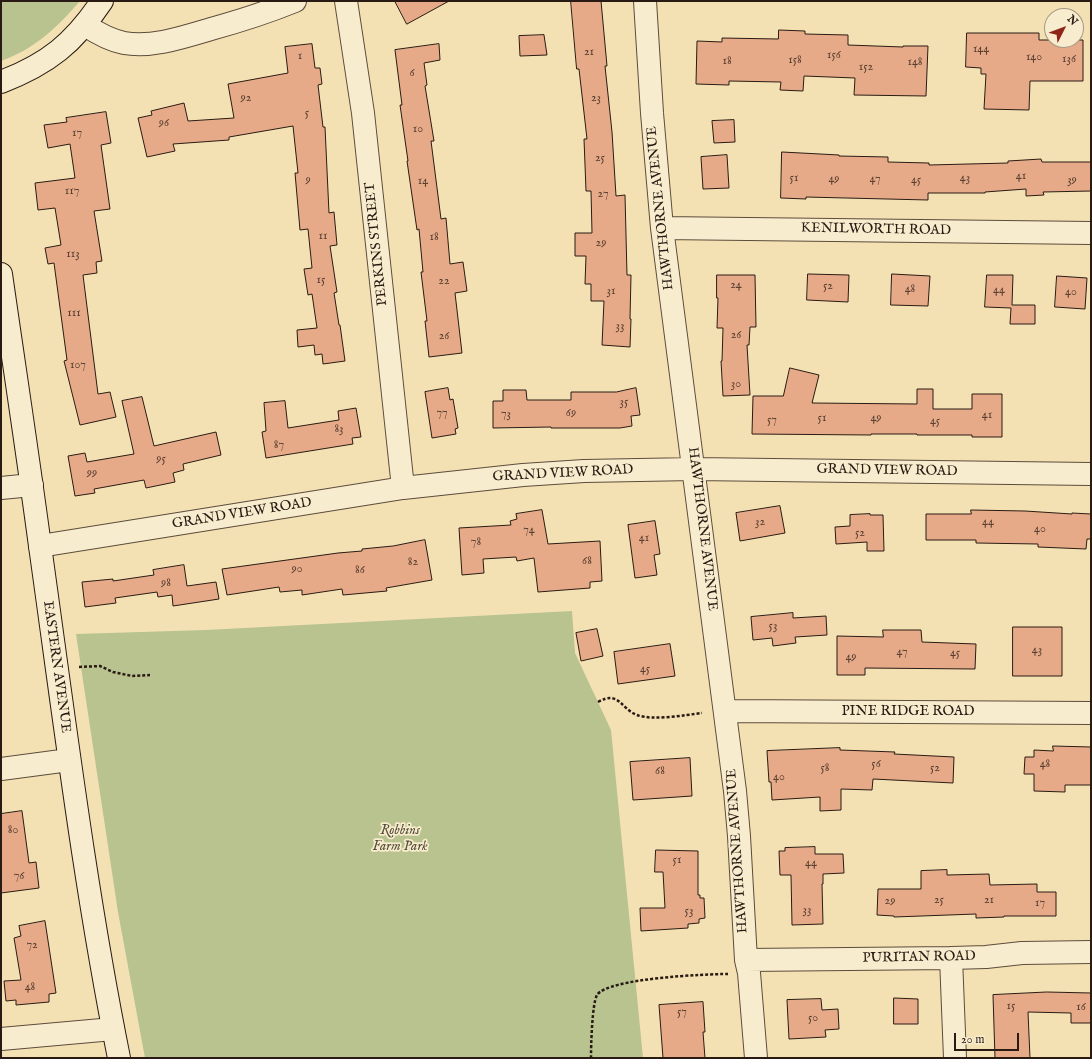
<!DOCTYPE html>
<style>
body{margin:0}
#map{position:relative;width:1092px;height:1059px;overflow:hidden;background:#f4e1b3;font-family:"IM FELL English",serif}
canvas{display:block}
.frame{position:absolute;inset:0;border:2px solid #291b13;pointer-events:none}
.north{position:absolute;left:1044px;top:8px;width:40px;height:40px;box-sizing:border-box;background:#f8ecce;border:1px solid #a59883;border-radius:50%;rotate:48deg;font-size:11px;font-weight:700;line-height:16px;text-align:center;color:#291b13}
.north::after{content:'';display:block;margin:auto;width:14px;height:18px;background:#8f2418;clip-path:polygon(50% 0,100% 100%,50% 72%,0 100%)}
.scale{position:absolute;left:954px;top:1033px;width:65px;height:18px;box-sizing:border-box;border:2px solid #291b13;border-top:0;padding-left:5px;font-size:12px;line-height:14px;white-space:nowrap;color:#291b13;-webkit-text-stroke:3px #f8ecce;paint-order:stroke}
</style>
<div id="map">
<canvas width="1092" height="1059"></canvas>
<div class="frame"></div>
<div class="north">N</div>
<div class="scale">20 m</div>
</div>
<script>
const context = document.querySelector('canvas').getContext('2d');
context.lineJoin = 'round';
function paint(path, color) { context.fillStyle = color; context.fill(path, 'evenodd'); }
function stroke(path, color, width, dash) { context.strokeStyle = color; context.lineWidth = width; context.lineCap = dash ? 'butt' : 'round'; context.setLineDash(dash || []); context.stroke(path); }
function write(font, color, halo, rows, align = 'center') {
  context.font = font + ' "IM FELL English",serif'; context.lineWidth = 3.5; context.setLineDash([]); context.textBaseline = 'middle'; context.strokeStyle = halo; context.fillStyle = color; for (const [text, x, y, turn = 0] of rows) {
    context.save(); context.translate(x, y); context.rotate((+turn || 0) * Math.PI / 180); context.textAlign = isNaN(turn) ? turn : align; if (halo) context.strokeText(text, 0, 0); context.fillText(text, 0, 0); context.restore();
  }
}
const green = new Path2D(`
 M 1,1 L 80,1 C 58,27 33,50 1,61 Z
 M 572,611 L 575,653 L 611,730 L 643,1058 L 145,1058 L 118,912 L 76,634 L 206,630 Z`);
const building = new Path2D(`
 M 395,1 L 449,1 L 407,24 Z
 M 571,1 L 601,1 L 607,66 L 605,66 L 612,132 L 616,196 L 625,195 L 627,275 L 631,275 L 630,319 L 631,319 L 630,347 L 602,345 L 604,301 L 591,301 L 591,284 L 585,284 L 586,256 L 575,256 L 575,233 L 592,233 L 591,191 L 586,191 L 584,139 L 587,139 L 579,69 L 577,69 Z
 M 779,30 L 805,31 L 805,34 L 848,35 L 848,45 L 903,47 L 903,46 L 928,46 L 926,96 L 854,95 L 855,78 L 804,76 L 803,91 L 780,90 L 781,82 L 729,81 L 729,85 L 696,84 L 697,41 L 722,42 L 722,38 L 778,39 Z
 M 967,33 L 1039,33 L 1039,40 L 1083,40 L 1083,81 L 1030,81 L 1029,110 L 984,109 L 986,74 L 981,74 L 981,68 L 966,67 Z
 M 544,35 L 547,55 L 520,56 L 519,36 Z
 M 312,44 L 315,68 L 320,68 L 322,84 L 318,85 L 323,127 L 325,127 L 329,213 L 334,212 L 337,245 L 330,246 L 337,292 L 334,293 L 339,325 L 340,325 L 345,361 L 323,364 L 322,354 L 315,355 L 314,345 L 298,347 L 297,330 L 317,328 L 312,294 L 308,295 L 304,269 L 312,268 L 308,229 L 300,230 L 295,173 L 298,173 L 293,126 L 229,137 L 229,140 L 173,144 L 175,151 L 147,157 L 138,118 L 152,115 L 151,111 L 184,103 L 188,121 L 234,118 L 228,84 L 288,73 L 285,47 Z
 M 439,44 L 440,60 L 424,63 L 427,85 L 425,86 L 434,141 L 431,141 L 441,219 L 446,218 L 450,264 L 463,262 L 467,291 L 455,293 L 462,353 L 429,357 L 425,321 L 427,321 L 421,272 L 423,272 L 419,229 L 417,230 L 407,161 L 408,161 L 400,105 L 402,105 L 395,50 Z
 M 106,112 L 111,143 L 101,145 L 110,209 L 94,211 L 102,261 L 96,262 L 97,273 L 83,275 L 98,394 L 110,392 L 116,417 L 80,425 L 64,361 L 67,360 L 54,263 L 48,264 L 45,248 L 61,245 L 55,208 L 38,210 L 35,183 L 75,178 L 70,144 L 48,148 L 44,125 L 67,122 L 66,118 Z
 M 734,120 L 735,142 L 714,143 L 712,121 Z
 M 782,152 L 839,155 L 839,156 L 888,157 L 888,162 L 929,163 L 929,165 L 1008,163 L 1008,161 L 1041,159 L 1042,162 L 1091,162 L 1091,191 L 1043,192 L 1044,195 L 1026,196 L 1026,189 L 985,192 L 985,193 L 928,193 L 928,200 L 846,198 L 806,197 L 806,199 L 781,198 Z
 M 727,155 L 729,188 L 703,189 L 701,157 Z
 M 808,274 L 849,275 L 848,302 L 807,300 Z
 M 892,274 L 930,276 L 928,306 L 891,305 Z
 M 717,275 L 755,275 L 756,327 L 750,327 L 749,345 L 747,345 L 750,395 L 723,396 L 721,361 L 722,361 L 723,328 L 717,328 L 718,298 L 717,298 Z
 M 987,275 L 1013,275 L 1012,305 L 1035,305 L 1035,324 L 1010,324 L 1011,308 L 985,307 Z
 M 1057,276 L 1087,278 L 1085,309 L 1055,307 Z
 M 790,368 L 819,375 L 812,403 L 917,404 L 917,389 L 933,389 L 933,409 L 972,409 L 972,394 L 1002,394 L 1002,437 L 972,437 L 972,435 L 917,435 L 917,434 L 871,434 L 871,435 L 752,434 L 753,396 L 783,396 Z
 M 448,388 L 450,400 L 453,399 L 458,428 L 455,429 L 456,434 L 432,438 L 425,392 Z
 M 636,388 L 640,415 L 631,416 L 632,426 L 620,428 L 551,428 L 551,427 L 493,428 L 493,401 L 503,401 L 503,390 L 526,390 L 527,400 L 571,400 L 571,392 L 616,392 Z
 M 142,397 L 154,446 L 216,432 L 221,455 L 183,464 L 184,470 L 173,473 L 175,482 L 146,488 L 144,480 L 94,489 L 95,493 L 75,496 L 68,456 L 85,453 L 87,462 L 134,454 L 122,401 Z
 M 285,401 L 288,428 L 339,420 L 338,411 L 356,408 L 361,437 L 352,438 L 353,444 L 266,458 L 262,432 L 266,431 L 264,403 Z
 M 780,506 L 785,533 L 740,541 L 736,513 Z
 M 542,510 L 548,544 L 600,541 L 602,581 L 590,582 L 590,588 L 538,592 L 534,558 L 517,561 L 516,557 L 483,559 L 484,573 L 462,575 L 459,528 L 511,525 L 510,521 L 517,519 L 516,514 Z
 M 971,510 L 1025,511 L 1072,514 L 1072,513 L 1091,514 L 1091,539 L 1087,539 L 1086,549 L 1038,547 L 1038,544 L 976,543 L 976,540 L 926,540 L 926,514 L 971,514 Z
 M 870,514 L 870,515 L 883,515 L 884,551 L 867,551 L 867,542 L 836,544 L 835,527 L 850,526 L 850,515 Z
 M 655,521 L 660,554 L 654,555 L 657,575 L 635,578 L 628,525 Z
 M 425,540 L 432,580 L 386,588 L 387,591 L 343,595 L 342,589 L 302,595 L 302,590 L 280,592 L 279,587 L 227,595 L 222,569 L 338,553 L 362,551 L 362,549 L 393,546 Z
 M 184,565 L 187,586 L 216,582 L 219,599 L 173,606 L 172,595 L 158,597 L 157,592 L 115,598 L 116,603 L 85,607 L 82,582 L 113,579 L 113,581 L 154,575 L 153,570 Z
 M 793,613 L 793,618 L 826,616 L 827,635 L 795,637 L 796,643 L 773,646 L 772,638 L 753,640 L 751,617 Z
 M 1013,627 L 1062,627 L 1062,676 L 1013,676 Z
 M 597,629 L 603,656 L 581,661 L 576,633 Z
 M 883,630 L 921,630 L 922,642 L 976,644 L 975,669 L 865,668 L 865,675 L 837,675 L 837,636 L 883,637 Z
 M 670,644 L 675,676 L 618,684 L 614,652 Z
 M 1053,746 L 1091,747 L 1091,785 L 1065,785 L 1065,792 L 1034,791 L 1034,774 L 1024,774 L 1025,757 L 1034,757 L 1034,750 L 1053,751 Z
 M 840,748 L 840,750 L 895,752 L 894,754 L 954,757 L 953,783 L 873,779 L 872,790 L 841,789 L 841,810 L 820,811 L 820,797 L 772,800 L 771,782 L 769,782 L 767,751 Z
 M 690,758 L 692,796 L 633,800 L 630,762 Z
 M 22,811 L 29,863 L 36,862 L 39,888 L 1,893 L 1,814 Z
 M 815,847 L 815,854 L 843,854 L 844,873 L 823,874 L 823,884 L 822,884 L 823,924 L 792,925 L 791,875 L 780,875 L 779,851 L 785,851 L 785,848 Z
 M 656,850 L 698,851 L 698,895 L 700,895 L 700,898 L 704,898 L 705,918 L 699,919 L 699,923 L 688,924 L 688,928 L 641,931 L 640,908 L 665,908 L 663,872 L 655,872 Z
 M 947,870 L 947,875 L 989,874 L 990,885 L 1037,884 L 1037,892 L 1056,892 L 1056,916 L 1004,916 L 1004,917 L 976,918 L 976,914 L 894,917 L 894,916 L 877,915 L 878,889 L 921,889 L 921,871 Z
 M 45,921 L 56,993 L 49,994 L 49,1002 L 16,1005 L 16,1000 L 6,1001 L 4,981 L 21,980 L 14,938 L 21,936 L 19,926 Z
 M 1047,992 L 1091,993 L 1091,1023 L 1071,1023 L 1071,1013 L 1028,1012 L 1030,1058 L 995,1058 L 993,995 Z
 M 894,998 L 918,999 L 918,1024 L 894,1024 Z
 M 821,999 L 822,1010 L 838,1009 L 839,1029 L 825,1030 L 826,1037 L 789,1039 L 787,1000 Z
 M 703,1002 L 705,1032 L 703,1032 L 705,1058 L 663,1058 L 659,1005 Z`);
const path = new Path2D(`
 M 79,667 L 100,666 L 113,672 L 132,676 L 150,675
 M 598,702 C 619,690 621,709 637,715 C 653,721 685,715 702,713
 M 591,1058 C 591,1046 592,1004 597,995 C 608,978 707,974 728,974`);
const street = new Path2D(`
 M 346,1 L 363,113 L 403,488
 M 645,1 L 652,113 L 662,228 L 735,791 L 739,836 L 746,960 L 749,973 L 756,1058
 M 85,25 C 97,33 109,40 124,43 C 152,48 184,37 211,29 C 240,21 268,12 295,1
 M 662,228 L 1091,233
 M 1,488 L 32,485
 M 40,546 L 403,488 L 523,475 L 584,471 L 694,469 L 1091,474
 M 725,711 L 1091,713
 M 1,769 L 69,760
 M 951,958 L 955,1058
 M 746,960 L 951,958 L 986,957 L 1022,953 L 1091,952
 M 1,1039 L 113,1029`);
const secondary = new Path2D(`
 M 1,82 C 48,64 74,43 102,1
 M 1,274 C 14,365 28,456 40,546 C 64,717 85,889 119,1058`);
const numberNames = [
 ["144",981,50],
 ["21",589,53],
 ["156",834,56],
 ["1",300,57],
 ["140",1034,58],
 ["136",1069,60],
 ["158",795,61],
 ["18",727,62],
 ["148",915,63],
 ["152",866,68],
 ["6",412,74],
 ["92",246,99],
 ["23",596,99],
 ["5",307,114],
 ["96",164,124],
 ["10",418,130],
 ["17",77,134],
 ["25",600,159],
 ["41",1021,177],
 ["51",794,179],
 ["43",965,179],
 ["49",834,180],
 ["47",875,180],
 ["9",308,181],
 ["45",916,181],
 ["39",1072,181],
 ["14",423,182],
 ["117",72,192],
 ["27",603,195],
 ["11",323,237],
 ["18",434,238],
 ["29",601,244],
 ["113",73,255],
 ["15",321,281],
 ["22",444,282],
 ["24",736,286],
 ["52",828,287],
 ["48",910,290],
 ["44",999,291],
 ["31",611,292],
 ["40",1071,293],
 ["111",74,314],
 ["33",620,327],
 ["26",736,336],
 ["26",444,337],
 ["107",78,366],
 ["30",736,385],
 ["35",624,403],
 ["77",442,414],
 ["69",571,414],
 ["73",506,415],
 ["41",987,416],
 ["51",822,419],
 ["49",876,419],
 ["57",772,421],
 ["45",935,422],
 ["83",339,430],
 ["87",279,446],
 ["95",161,460],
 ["99",92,474],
 ["32",760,523],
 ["44",988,523],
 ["40",1040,530],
 ["74",529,531],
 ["52",860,534],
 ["41",644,539],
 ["78",476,543],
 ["68",587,562],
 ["82",413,563],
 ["90",297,570],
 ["86",360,571],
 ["98",166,584],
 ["53",773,627],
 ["43",1037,651],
 ["47",902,653],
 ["45",955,654],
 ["49",851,658],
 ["45",645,670],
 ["56",876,765],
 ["48",1045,765],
 ["58",825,769],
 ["52",935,769],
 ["68",660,772],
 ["40",779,778],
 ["80",13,831],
 ["51",677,861],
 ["44",811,864],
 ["76",19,877],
 ["25",939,901],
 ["21",989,901],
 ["29",890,902],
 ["17",1040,904],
 ["33",807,911],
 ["53",689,912],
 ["72",32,946],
 ["48",30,988],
 ["15",1011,1007],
 ["16",1081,1008],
 ["57",682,1013],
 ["50",813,1019]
];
const streetNames = [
 ["HAWTHORNE AVENUE",661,208,-96],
 ["KENILWORTH ROAD",876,230,1],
 ["PERKINS STREET",377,244,-96],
 ["GRAND VIEW ROAD",887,471,1],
 ["GRAND VIEW ROAD",563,474,-3],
 ["GRAND VIEW ROAD",242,514,-9],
 ["HAWTHORNE AVENUE",702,529,83],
 ["EASTERN AVENUE",56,667,82],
 ["PINE RIDGE ROAD",908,712],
 ["HAWTHORNE AVENUE",738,851,-94],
 ["PURITAN ROAD",919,958,-1]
];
const parkNames = [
 ["Robbins",400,831],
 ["Farm Park",400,847]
];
paint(green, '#b8c38f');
paint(building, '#e7aa89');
stroke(building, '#291b13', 1);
stroke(street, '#5c4c3b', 24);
stroke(secondary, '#291b13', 24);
stroke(path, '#291b13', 2.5, [3, 2]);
stroke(street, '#f8ecce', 22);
stroke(secondary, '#f8ecce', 22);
write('12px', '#583f30', null, numberNames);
write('14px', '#291b13', '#f8ecce', streetNames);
write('italic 14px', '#544d38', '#f8ecce', parkNames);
</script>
